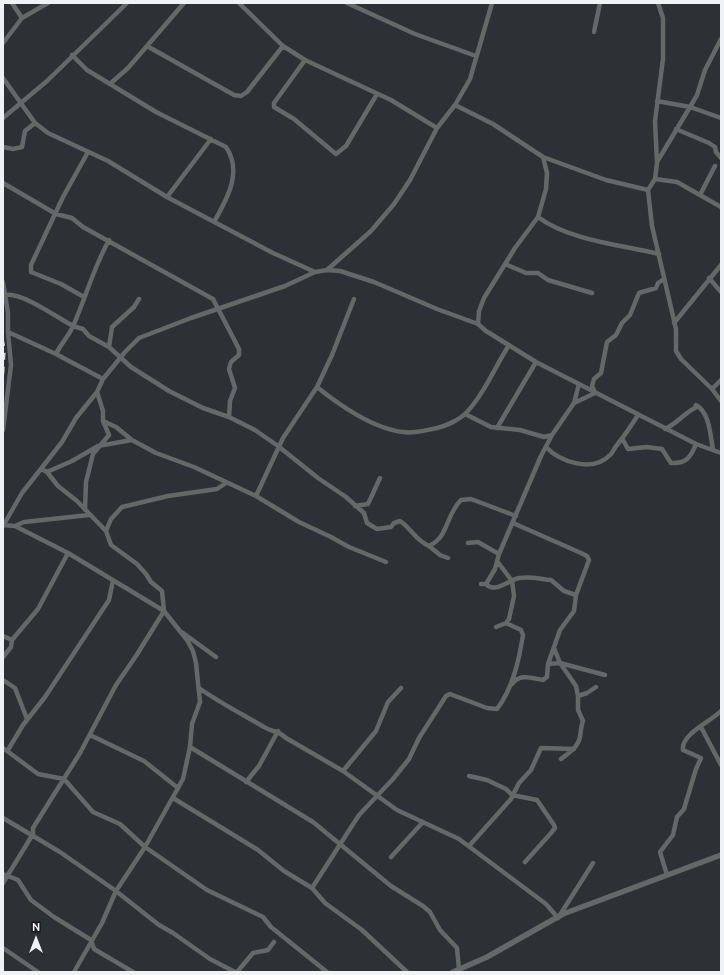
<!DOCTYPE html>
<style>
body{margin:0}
#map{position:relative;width:724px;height:975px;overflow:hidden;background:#2b3134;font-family:Ubuntu,sans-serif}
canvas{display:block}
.frame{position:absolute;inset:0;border:4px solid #f0f3f6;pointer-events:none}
.north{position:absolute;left:16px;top:919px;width:40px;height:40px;-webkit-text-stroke:3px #16181a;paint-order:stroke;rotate:0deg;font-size:11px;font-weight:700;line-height:16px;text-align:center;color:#f0f3f6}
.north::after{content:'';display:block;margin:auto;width:14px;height:18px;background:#f0f3f6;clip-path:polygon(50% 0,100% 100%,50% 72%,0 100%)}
</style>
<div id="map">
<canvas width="724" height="975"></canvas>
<div class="frame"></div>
<div class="north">N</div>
</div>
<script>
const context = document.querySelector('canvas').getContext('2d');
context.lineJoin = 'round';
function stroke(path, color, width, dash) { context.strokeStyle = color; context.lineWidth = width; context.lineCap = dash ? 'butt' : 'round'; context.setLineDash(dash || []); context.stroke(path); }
const minor = new Path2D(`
 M 12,3 L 22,18
 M 239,3 L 283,46 L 305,60 L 391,100 L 437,128
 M 347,3 L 415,34 L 476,56
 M 658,3 L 663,18 L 663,59 L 655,121 L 657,163 L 655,179 L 648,190 L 652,226 L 676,329 L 676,351 L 681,359 L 712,389 L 721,401
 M 594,32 L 600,3
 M 3,43 L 22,18 L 48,3
 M 147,46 L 234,95 L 241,96 L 247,92 L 283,46
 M 72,55 L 87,70 L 156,112 L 226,147 C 243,172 227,199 214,222
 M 305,60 L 274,103 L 274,107 L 294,119 L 336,154 L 346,146 L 377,94
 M 3,78 L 35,123 L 48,133 L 108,161 L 167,197 L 273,253 L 315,272
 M 111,83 L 128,68 L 184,3
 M 657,101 L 690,107 L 697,95 L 705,70 L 721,39
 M 455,105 L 493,124 L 543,157 L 547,173 L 546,189 L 538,217 L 515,248 L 484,298 L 479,311 L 478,324
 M 3,118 L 47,81 L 127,3
 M 676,129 L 709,143 L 715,147 L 716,152 L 721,158
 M 3,147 L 13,149 L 22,147 L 25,131 L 35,123
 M 543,157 L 606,180 L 648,190
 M 657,162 L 690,107 L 721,118
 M 655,179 L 677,182 L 721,207
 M 3,183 L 56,214 L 72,218 L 83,227 L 213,299 L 239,349 L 239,355 L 231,362 L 229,369 L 235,388 L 230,401 L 229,417
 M 700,195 L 715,166
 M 167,197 L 211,139
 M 538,217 C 568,240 622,245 659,254
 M 505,264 L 526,273 L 538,273 L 548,280 L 592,293
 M 327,270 L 340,271 L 374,282 L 437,309 L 478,324 L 486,331 L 536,362 L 696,444 L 721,453
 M 709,278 L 721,292
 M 3,282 L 8,313 L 8,332 L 11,365 L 3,430
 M 6,295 C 22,292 58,318 73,326 L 83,329 L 89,336 L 109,347 L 131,367 L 169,391 L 203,408 L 229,417 L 255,430 L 278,446 L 318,478 L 346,497 L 364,513 L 367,523 L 377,529 L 391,527 L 394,523 L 400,521 C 413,530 414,539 429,546 C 449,537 445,516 461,500 L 471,499 L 516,516
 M 84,297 L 61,284 L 31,272 L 31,265 L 63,197 L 88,152
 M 674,323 L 721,265
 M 8,332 L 56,354 L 103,379
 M 109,347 L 112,327 L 134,307 L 139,299
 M 56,354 C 61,343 70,335 74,324 C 86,296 94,267 109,240
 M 317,387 C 339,405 374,429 403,432 C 414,434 426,430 437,428 C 446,426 459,420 466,413 C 484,394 495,367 509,345
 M 712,389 L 721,380
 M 97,392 L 103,411 L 103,421 L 116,427 L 132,440 L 156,453 L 194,467 L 256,496 L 299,522 L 331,537 L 349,547 L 386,562
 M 574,403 L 595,393 L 592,386 L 594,379 L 601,373 L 607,342 L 616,335 L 622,323 L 630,315 L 639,293 L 656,288 L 658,283 L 664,279
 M 465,414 L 491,427 L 520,430 L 544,437 L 552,435
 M 497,428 L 536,362
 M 665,429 C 679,422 683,414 695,408 L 696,405 C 710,413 710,435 713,449
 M 623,440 L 628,449 L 647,447 L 662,449 L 671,463 C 686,464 691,457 696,444
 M 546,447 C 560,462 593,473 610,455 C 613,453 614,448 617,445 C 625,435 631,426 638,415
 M 47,472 L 72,461 L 98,446 L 132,440
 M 256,496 L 283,438 L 317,387 L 332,355 L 354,299
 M 355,506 L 368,504 L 380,478
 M 85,510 L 86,482 L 93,454 L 109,435 L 103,421
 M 3,525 L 15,526 L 68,553 L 164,611 L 187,640 L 193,651 L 196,663 L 200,702 L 192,724 L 190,747 L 183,779 L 145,847 L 116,891 L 102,923 L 74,972
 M 3,526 L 22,493 L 62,442 L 76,418 L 97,392 L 103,379 L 125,352 L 139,338 L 191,318 L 285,286 L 315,272 L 327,270 L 371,231 L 394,204 L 410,180 L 437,128 L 455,105 L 470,79 L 492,3
 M 15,526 L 24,522 L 89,515
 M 106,531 L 111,519 L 122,507 L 168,496 L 217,489 L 226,483
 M 468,543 L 478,542 L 499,554
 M 429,546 L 440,555 L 448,558
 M 481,584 L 486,584 L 495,569 L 499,554 L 541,456 L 552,435 L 574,403 L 579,384
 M 486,584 C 495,594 508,580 519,578 C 529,576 541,579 551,580 L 564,591 L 576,595
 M 496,627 L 506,623 L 509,619 L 514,596 L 512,581 L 497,561
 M 183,633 L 216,657
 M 3,636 L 12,640 L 11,647 L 3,657
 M 12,640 L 38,609 L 68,553
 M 554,648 L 560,663 L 576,686 L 578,696
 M 548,664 L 560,663 L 605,675
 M 3,680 L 15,688 L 27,719
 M 512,684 C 521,673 530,678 543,680 L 547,677 L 548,664 L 560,630 L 574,611 L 576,595 L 589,560 L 587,556 L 581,553 L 513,523
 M 199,688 C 220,703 242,714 264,727 C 273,733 276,729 286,738 L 343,771 L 397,810 L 459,839 L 546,904 L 558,918 L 593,863
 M 701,727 L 721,765
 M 90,735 L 144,761 L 178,788
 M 190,747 L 313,822 L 391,886 L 423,906 L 430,912 L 440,930 L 457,948 L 459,969
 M 3,748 L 38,774 L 64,779 L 93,812 L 120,824 L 145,847 L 207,890 L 263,917 L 271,927 L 327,972
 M 8,750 L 23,725 L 45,697 L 109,600 L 113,580
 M 561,759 C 569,753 578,747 580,737 C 581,731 581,726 583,721 L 578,710 L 578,696 L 587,693 L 596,687
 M 343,771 L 376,731 L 388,702 L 401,688
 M 469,776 L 487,780 L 506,789 L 512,795 L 537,800 L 554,825 L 555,828 L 551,833 L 525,862
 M 246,782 L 259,766 L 278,731
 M 173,798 L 258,850 L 284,871 L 312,888 L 359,815 L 393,779 L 409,759 L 419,738 L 446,696 L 450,694 L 487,708 L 497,709 C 513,688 519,660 523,635 L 521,630 L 506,623
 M 3,818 L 60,852 L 116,891 L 159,925 L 173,933 L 210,959 L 235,972
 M 469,846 L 511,799 L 519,783 L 531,770 L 541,748 L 574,749
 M 391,857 L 423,822
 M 3,874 L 18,880 L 31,900 L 54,917 L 91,940 L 94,949 L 133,972
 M 667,875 L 660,852 L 673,835 L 677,817 L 684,809 L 696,769 L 701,758 L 683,750 C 681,734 710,722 721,711
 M 3,883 L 33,834 L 33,828 L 80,753 L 116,685 L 136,656 L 164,611 L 162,591 L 151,582 L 146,574 L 137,564 L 111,545 L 106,531 L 77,501 L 58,486 L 47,472 L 41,469
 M 312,888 L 325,903 L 362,930 L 407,972
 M 3,948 L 38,972
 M 237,972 L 253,953 L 268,950 L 274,942`);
const tertiary = new Path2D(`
 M 453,972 L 487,957 L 563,914 L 721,855`);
const rail = new Path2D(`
 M 3,339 L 5,350 L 3,382`);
stroke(minor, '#646868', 4.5);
stroke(tertiary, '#646868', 5.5);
stroke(rail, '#d5d9dc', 1.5, [7, 7]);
</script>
